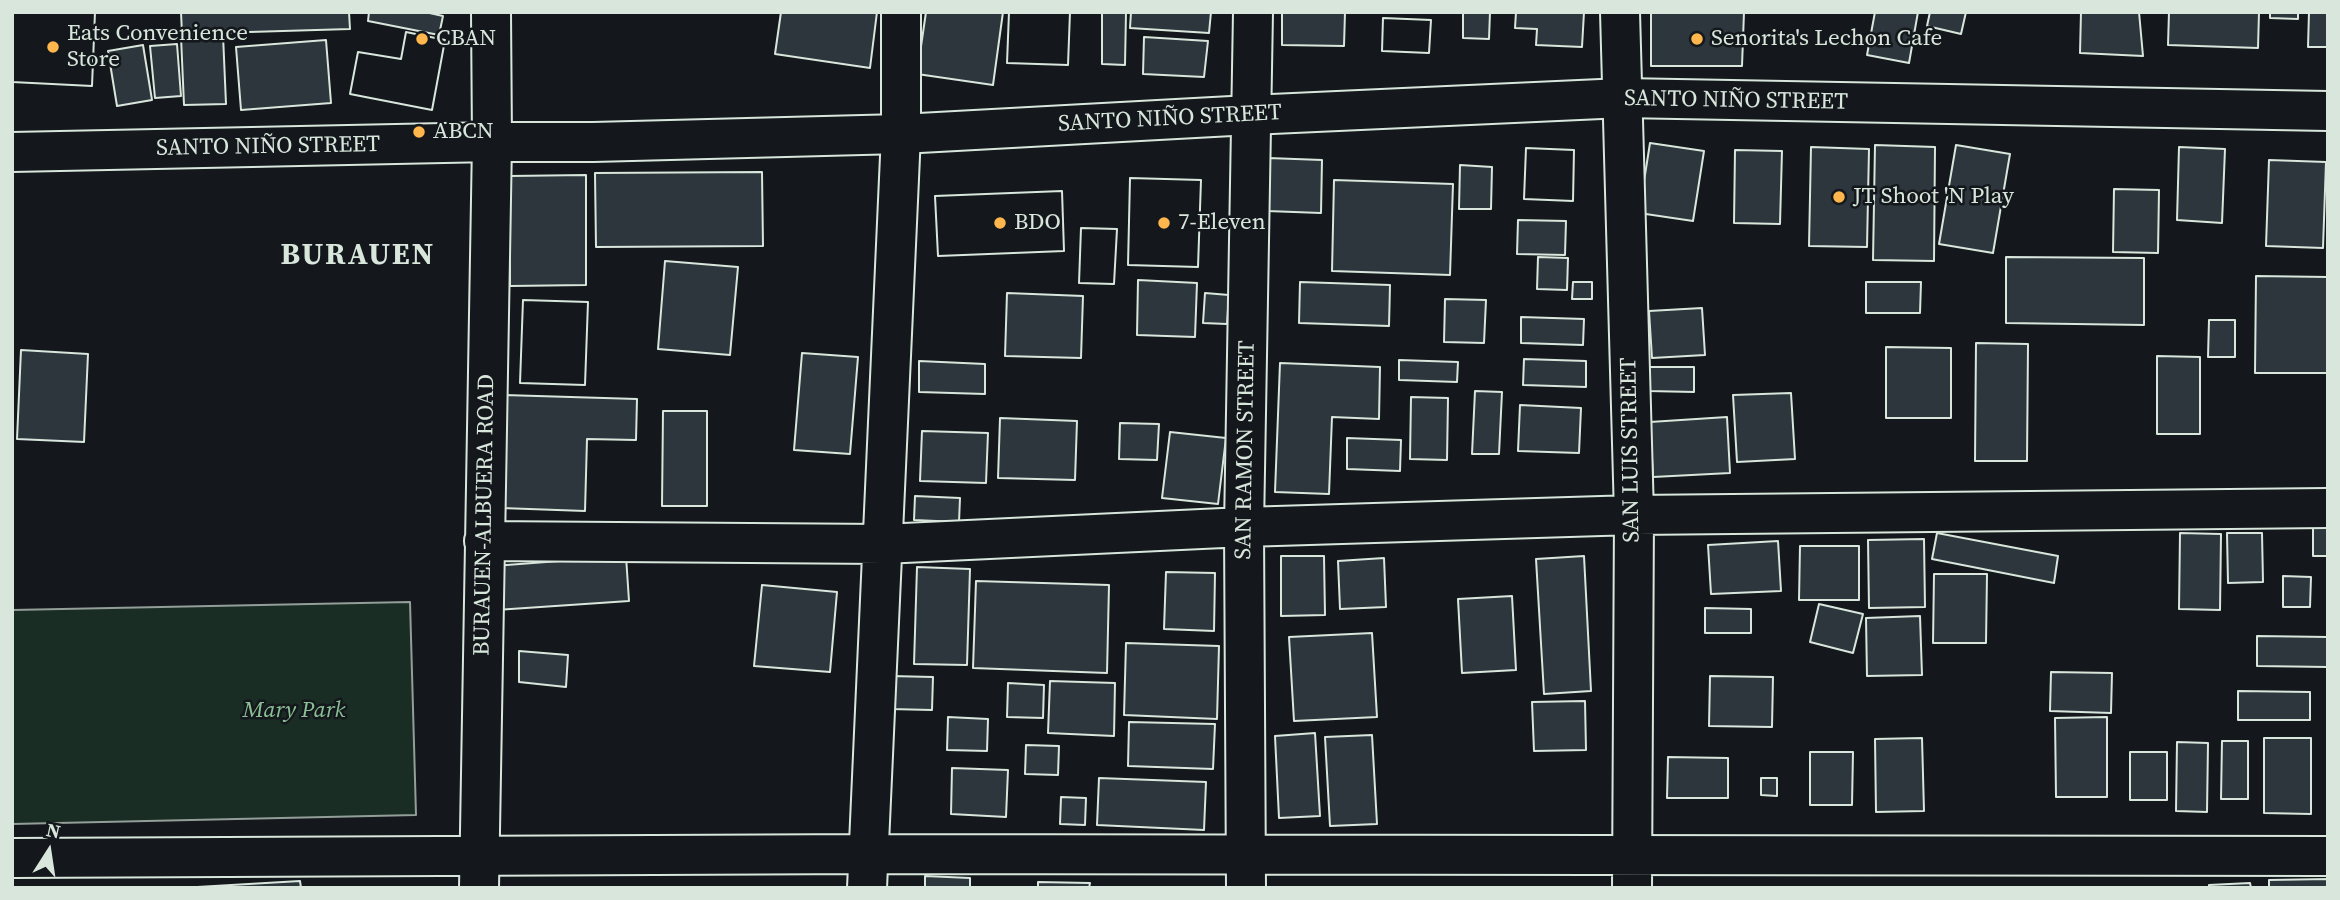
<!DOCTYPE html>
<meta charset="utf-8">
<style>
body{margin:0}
#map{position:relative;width:2340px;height:900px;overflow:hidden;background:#14181c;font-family:"Source Serif 4",serif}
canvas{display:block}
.frame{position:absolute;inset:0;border:14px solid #d8e6dc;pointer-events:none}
.north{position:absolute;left:14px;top:816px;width:70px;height:70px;-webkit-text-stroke:5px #14181c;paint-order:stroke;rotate:12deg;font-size:19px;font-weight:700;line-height:28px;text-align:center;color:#d8e6dc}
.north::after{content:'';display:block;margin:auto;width:24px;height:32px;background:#d8e6dc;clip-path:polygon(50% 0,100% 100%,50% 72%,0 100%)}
</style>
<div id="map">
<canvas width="2340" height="900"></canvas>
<div class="frame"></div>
<div class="north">N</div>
</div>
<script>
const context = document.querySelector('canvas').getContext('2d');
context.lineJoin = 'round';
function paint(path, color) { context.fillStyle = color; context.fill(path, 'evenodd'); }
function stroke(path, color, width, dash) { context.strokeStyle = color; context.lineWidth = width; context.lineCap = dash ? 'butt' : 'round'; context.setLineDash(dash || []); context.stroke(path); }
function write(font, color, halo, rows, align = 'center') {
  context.font = font + ' "Source Serif 4",serif'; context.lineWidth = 5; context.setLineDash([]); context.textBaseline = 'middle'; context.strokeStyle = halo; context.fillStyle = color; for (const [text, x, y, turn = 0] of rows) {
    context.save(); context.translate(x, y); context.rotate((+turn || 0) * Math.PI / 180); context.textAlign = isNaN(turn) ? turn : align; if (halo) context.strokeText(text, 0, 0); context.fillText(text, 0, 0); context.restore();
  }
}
const green = new Path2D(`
 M 410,602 L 416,815 L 12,824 L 12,610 Z`);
const building = new Path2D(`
 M 12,12 L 95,12 L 92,86 L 12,82 Z
 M 12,12 L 95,12 L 92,86 L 12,82 Z
 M 181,12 L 349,12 L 350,29 L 182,34 Z
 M 369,12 L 425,12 L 443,16 L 439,35 L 368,21 Z
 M 781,12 L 877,12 L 870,68 L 775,54 Z
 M 926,12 L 1003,12 L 993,85 L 917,74 Z
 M 1009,12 L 1070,12 L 1068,65 L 1007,63 Z
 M 1009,12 L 1070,12 L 1068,65 L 1007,63 Z
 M 1102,12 L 1126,12 L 1125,65 L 1102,64 Z
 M 1131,12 L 1211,12 L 1209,33 L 1130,28 Z
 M 1282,12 L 1345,12 L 1344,46 L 1282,45 Z
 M 1463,12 L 1490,12 L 1489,39 L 1463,38 Z
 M 1516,12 L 1584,12 L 1582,47 L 1536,45 L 1537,29 L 1515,28 Z
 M 1651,12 L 1744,12 L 1742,66 L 1651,66 Z
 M 1875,12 L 1918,12 L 1909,63 L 1867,55 Z
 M 1930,12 L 1966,12 L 1961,34 L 1927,26 Z
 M 2081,12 L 2139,12 L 2143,56 L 2080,53 Z
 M 2169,12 L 2259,12 L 2258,48 L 2168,45 Z
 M 2270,12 L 2298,12 L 2298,19 L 2270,18 Z
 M 2309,12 L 2328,12 L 2328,47 L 2308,47 Z
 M 1383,18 L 1431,20 L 1429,53 L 1382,51 Z
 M 1383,18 L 1431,20 L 1429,53 L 1382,51 Z
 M 406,32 L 445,40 L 432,110 L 350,94 L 358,52 L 401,59 Z
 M 406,32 L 445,40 L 432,110 L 350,94 L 358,52 L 401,59 Z
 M 223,35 L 226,104 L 184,105 L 181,37 Z
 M 1144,37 L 1208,41 L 1204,77 L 1143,74 Z
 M 326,40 L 331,103 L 241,110 L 236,47 Z
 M 177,44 L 181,96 L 155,98 L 150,46 Z
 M 143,45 L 152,100 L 117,106 L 108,51 Z
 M 1650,143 L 1704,151 L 1693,221 L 1639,213 Z
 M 1875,145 L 1935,147 L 1934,261 L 1873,260 Z
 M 1956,145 L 2010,154 L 1993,253 L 1939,244 Z
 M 1811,147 L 1869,149 L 1867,247 L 1809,246 Z
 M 2179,147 L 2225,149 L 2222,223 L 2177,220 Z
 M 1526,148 L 1574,150 L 1573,201 L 1524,199 Z
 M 1526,148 L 1574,150 L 1573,201 L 1524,199 Z
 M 1735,150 L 1782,151 L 1780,224 L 1734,223 Z
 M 1268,158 L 1322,160 L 1321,213 L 1267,211 Z
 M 2269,160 L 2326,162 L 2323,248 L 2266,246 Z
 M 1460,165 L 1492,167 L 1491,209 L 1459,209 Z
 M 762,172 L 763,246 L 596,247 L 595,173 Z
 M 586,175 L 586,285 L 510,286 L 510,176 Z
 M 1130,178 L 1201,180 L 1198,267 L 1128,265 Z
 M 1130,178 L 1201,180 L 1198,267 L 1128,265 Z
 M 1334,180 L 1453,184 L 1450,275 L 1332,271 Z
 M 2114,189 L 2159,190 L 2158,253 L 2113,252 Z
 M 1062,191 L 1064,251 L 938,256 L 935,196 Z
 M 1062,191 L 1064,251 L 938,256 L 935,196 Z
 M 1518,220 L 1566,221 L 1565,255 L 1517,254 Z
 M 1081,228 L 1117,229 L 1114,284 L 1079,283 Z
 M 1081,228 L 1117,229 L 1114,284 L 1079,283 Z
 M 1538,257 L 1568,258 L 1567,290 L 1537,289 Z
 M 2006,257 L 2144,258 L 2144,325 L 2006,323 Z
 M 665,261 L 738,267 L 730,355 L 658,349 Z
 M 2256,276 L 2328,277 L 2328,373 L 2255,373 Z
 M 1138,280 L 1197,283 L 1195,337 L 1137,335 Z
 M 1300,282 L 1390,285 L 1389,326 L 1299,323 Z
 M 1573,282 L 1592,282 L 1592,299 L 1572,299 Z
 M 1866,282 L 1921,282 L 1920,313 L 1866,313 Z
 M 1007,293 L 1083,296 L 1081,358 L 1005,356 Z
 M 1205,293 L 1229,295 L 1227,324 L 1203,323 Z
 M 1445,299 L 1486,300 L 1484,343 L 1444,342 Z
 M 523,300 L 588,302 L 585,385 L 520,383 Z
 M 523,300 L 588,302 L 585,385 L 520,383 Z
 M 1702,308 L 1705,355 L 1652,358 L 1649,311 Z
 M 1521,317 L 1584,319 L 1583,345 L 1521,343 Z
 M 2209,320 L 2235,320 L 2235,357 L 2208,357 Z
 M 1976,343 L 2028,344 L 2027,461 L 1975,461 Z
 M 1886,347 L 1951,348 L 1951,418 L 1886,418 Z
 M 21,350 L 88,354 L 84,442 L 17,439 Z
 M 802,353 L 858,357 L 850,454 L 794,450 Z
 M 2157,356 L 2200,357 L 2200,434 L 2157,434 Z
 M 1524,359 L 1586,361 L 1586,387 L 1523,385 Z
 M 1399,360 L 1458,362 L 1457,382 L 1399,380 Z
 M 919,361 L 985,364 L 985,394 L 919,392 Z
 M 1280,363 L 1380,367 L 1379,419 L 1332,417 L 1329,494 L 1275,492 Z
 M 1648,367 L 1694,367 L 1694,392 L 1648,391 Z
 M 1475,391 L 1502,392 L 1499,454 L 1472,454 Z
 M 1791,393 L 1795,459 L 1737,462 L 1733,395 Z
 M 504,395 L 637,399 L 636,440 L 587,439 L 585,511 L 501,508 Z
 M 1411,397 L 1448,398 L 1447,460 L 1410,459 Z
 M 1520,405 L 1581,408 L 1579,453 L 1518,451 Z
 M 663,411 L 707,411 L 707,506 L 662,506 Z
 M 1727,417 L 1730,473 L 1653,477 L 1650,422 Z
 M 1000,418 L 1077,421 L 1075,480 L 998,478 Z
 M 1120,423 L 1159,424 L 1157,460 L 1119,459 Z
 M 922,431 L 988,433 L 986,483 L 920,481 Z
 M 1170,432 L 1226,438 L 1218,504 L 1162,498 Z
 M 1347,438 L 1401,440 L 1400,471 L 1347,469 Z
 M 915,496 L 960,498 L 959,522 L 914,520 Z
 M 2313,518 L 2328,518 L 2328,556 L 2313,556 Z
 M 1937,533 L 2058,556 L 2054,583 L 1932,559 Z
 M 2180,533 L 2221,534 L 2220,610 L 2179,609 Z
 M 2227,533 L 2262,533 L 2263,582 L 2228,583 Z
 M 1924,539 L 1925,607 L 1869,608 L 1868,540 Z
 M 1778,541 L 1781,591 L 1711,594 L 1708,545 Z
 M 1800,546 L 1859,546 L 1859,600 L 1799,600 Z
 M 626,556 L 629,601 L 496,610 L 493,566 Z
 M 1281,556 L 1324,556 L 1325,615 L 1281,616 Z
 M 1584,556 L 1591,691 L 1544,694 L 1536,559 Z
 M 1384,558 L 1386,607 L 1340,609 L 1338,561 Z
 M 917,567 L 970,569 L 967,665 L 914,664 Z
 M 1166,572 L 1215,573 L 1214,631 L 1164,629 Z
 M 1934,574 L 1987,574 L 1986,643 L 1933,643 Z
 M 2283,576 L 2311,577 L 2310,607 L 2283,607 Z
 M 976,581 L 1109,585 L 1107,673 L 973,668 Z
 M 762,585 L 837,592 L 830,672 L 754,666 Z
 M 1512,596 L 1516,670 L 1462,673 L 1458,599 Z
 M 1819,604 L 1863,614 L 1853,653 L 1810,642 Z
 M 1705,608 L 1751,609 L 1751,633 L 1705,633 Z
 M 1920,616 L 1922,675 L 1867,676 L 1866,618 Z
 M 1372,633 L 1377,717 L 1294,721 L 1289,637 Z
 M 2257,636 L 2328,637 L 2328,667 L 2257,666 Z
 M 1126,643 L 1219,646 L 1217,719 L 1124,715 Z
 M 519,651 L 568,655 L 566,687 L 519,682 Z
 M 2051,672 L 2112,673 L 2111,713 L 2050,711 Z
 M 891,676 L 933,677 L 932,710 L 890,709 Z
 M 1710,676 L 1773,677 L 1772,727 L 1709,726 Z
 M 1050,681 L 1115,683 L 1114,736 L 1048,733 Z
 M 1008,683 L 1044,685 L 1043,718 L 1007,717 Z
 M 2238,691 L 2310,692 L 2310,720 L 2238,720 Z
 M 1585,701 L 1586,750 L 1534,751 L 1532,702 Z
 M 948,717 L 988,719 L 987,751 L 947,750 Z
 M 2107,717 L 2107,797 L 2056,797 L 2055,718 Z
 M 1129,722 L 1215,724 L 1213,769 L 1128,766 Z
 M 1315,733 L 1320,816 L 1279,818 L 1275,736 Z
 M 1372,735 L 1377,824 L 1330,826 L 1325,737 Z
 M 1922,738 L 1924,811 L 1876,812 L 1875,739 Z
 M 2264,738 L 2311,738 L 2311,814 L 2264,813 Z
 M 2222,741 L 2248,741 L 2248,799 L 2221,799 Z
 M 2177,742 L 2208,743 L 2207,812 L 2176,811 Z
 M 1026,745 L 1059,746 L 1058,775 L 1025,774 Z
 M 1810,752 L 1853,752 L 1852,805 L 1810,805 Z
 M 2130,752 L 2167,752 L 2167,800 L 2130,800 Z
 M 1668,757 L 1728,758 L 1728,798 L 1667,798 Z
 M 952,768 L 1008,770 L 1006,817 L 951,814 Z
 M 1099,778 L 1206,782 L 1204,830 L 1097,825 Z
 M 1761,778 L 1777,778 L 1777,796 L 1761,795 Z
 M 1061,797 L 1086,798 L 1085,825 L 1060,824 Z
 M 925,876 L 970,878 L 970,888 L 925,888 Z
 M 2328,879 L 2328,888 L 2269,888 L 2269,880 Z
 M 300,881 L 301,888 L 180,888 Z
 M 1038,882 L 1090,883 L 1089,888 L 1038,888 Z
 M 2250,883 L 2251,888 L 2209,888 L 2209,885 Z`);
const minor = new Path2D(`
 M 1620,12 L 1634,515 L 1632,888
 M 12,152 L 492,142 L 479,888
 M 484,541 L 883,544 L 1244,527 L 1634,515 L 2328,508
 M 12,858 L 868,854 L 2328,856
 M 867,888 L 901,134 L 901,12
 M 1246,888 L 1244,527 L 1253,12`);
const major = new Path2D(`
 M 491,12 L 492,142 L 593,142 L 901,134 L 1250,115 L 1623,98 L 2328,111`);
const markers = [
 [422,39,7,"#ffb74d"],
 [1697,39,7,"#ffb74d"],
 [53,47,7,"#ffb74d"],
 [419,132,7,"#ffb74d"],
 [1839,197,7,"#ffb74d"],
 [1000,223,7,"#ffb74d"],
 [1164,223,7,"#ffb74d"]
];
const poiNames = [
 ["Eats Convenience",67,34],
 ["Store",67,60],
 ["CBAN",436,39],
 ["Senorita's Lechon Cafe",1711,39],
 ["ABCN",433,132],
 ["JT Shoot 'N Play",1853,197],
 ["BDO",1014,223],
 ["7-Eleven",1178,223]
];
const streetNames = [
 ["SANTO NIÑO STREET",1736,101,1],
 ["SANTO NIÑO STREET",1170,119,-3],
 ["SANTO NIÑO STREET",268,147,-1],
 ["SAN RAMON STREET",1246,450,-89],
 ["SAN LUIS STREET",1631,450,-91],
 ["BURAUEN-ALBUERA ROAD",485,515,-89]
];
const parkNames = [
 ["Mary Park",294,711]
];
const districtNames = [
 ["BURAUEN",358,256]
];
paint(green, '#1a2d24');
stroke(green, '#939e99', 2);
paint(building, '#2c363c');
stroke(building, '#d8e6dc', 2);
stroke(minor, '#d8e6dc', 42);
stroke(major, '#d8e6dc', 42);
stroke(minor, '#14181c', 38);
stroke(major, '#14181c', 38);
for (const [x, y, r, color] of markers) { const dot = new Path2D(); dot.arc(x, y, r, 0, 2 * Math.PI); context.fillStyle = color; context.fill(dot); stroke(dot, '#14181c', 2.5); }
write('23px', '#d8e6dc', '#14181c', poiNames, 'left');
write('23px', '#d8e6dc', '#14181c', streetNames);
write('italic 23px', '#8ac095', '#14181c', parkNames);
context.letterSpacing = '2px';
write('bold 30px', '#d8e6dc', '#14181c', districtNames);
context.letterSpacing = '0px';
</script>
